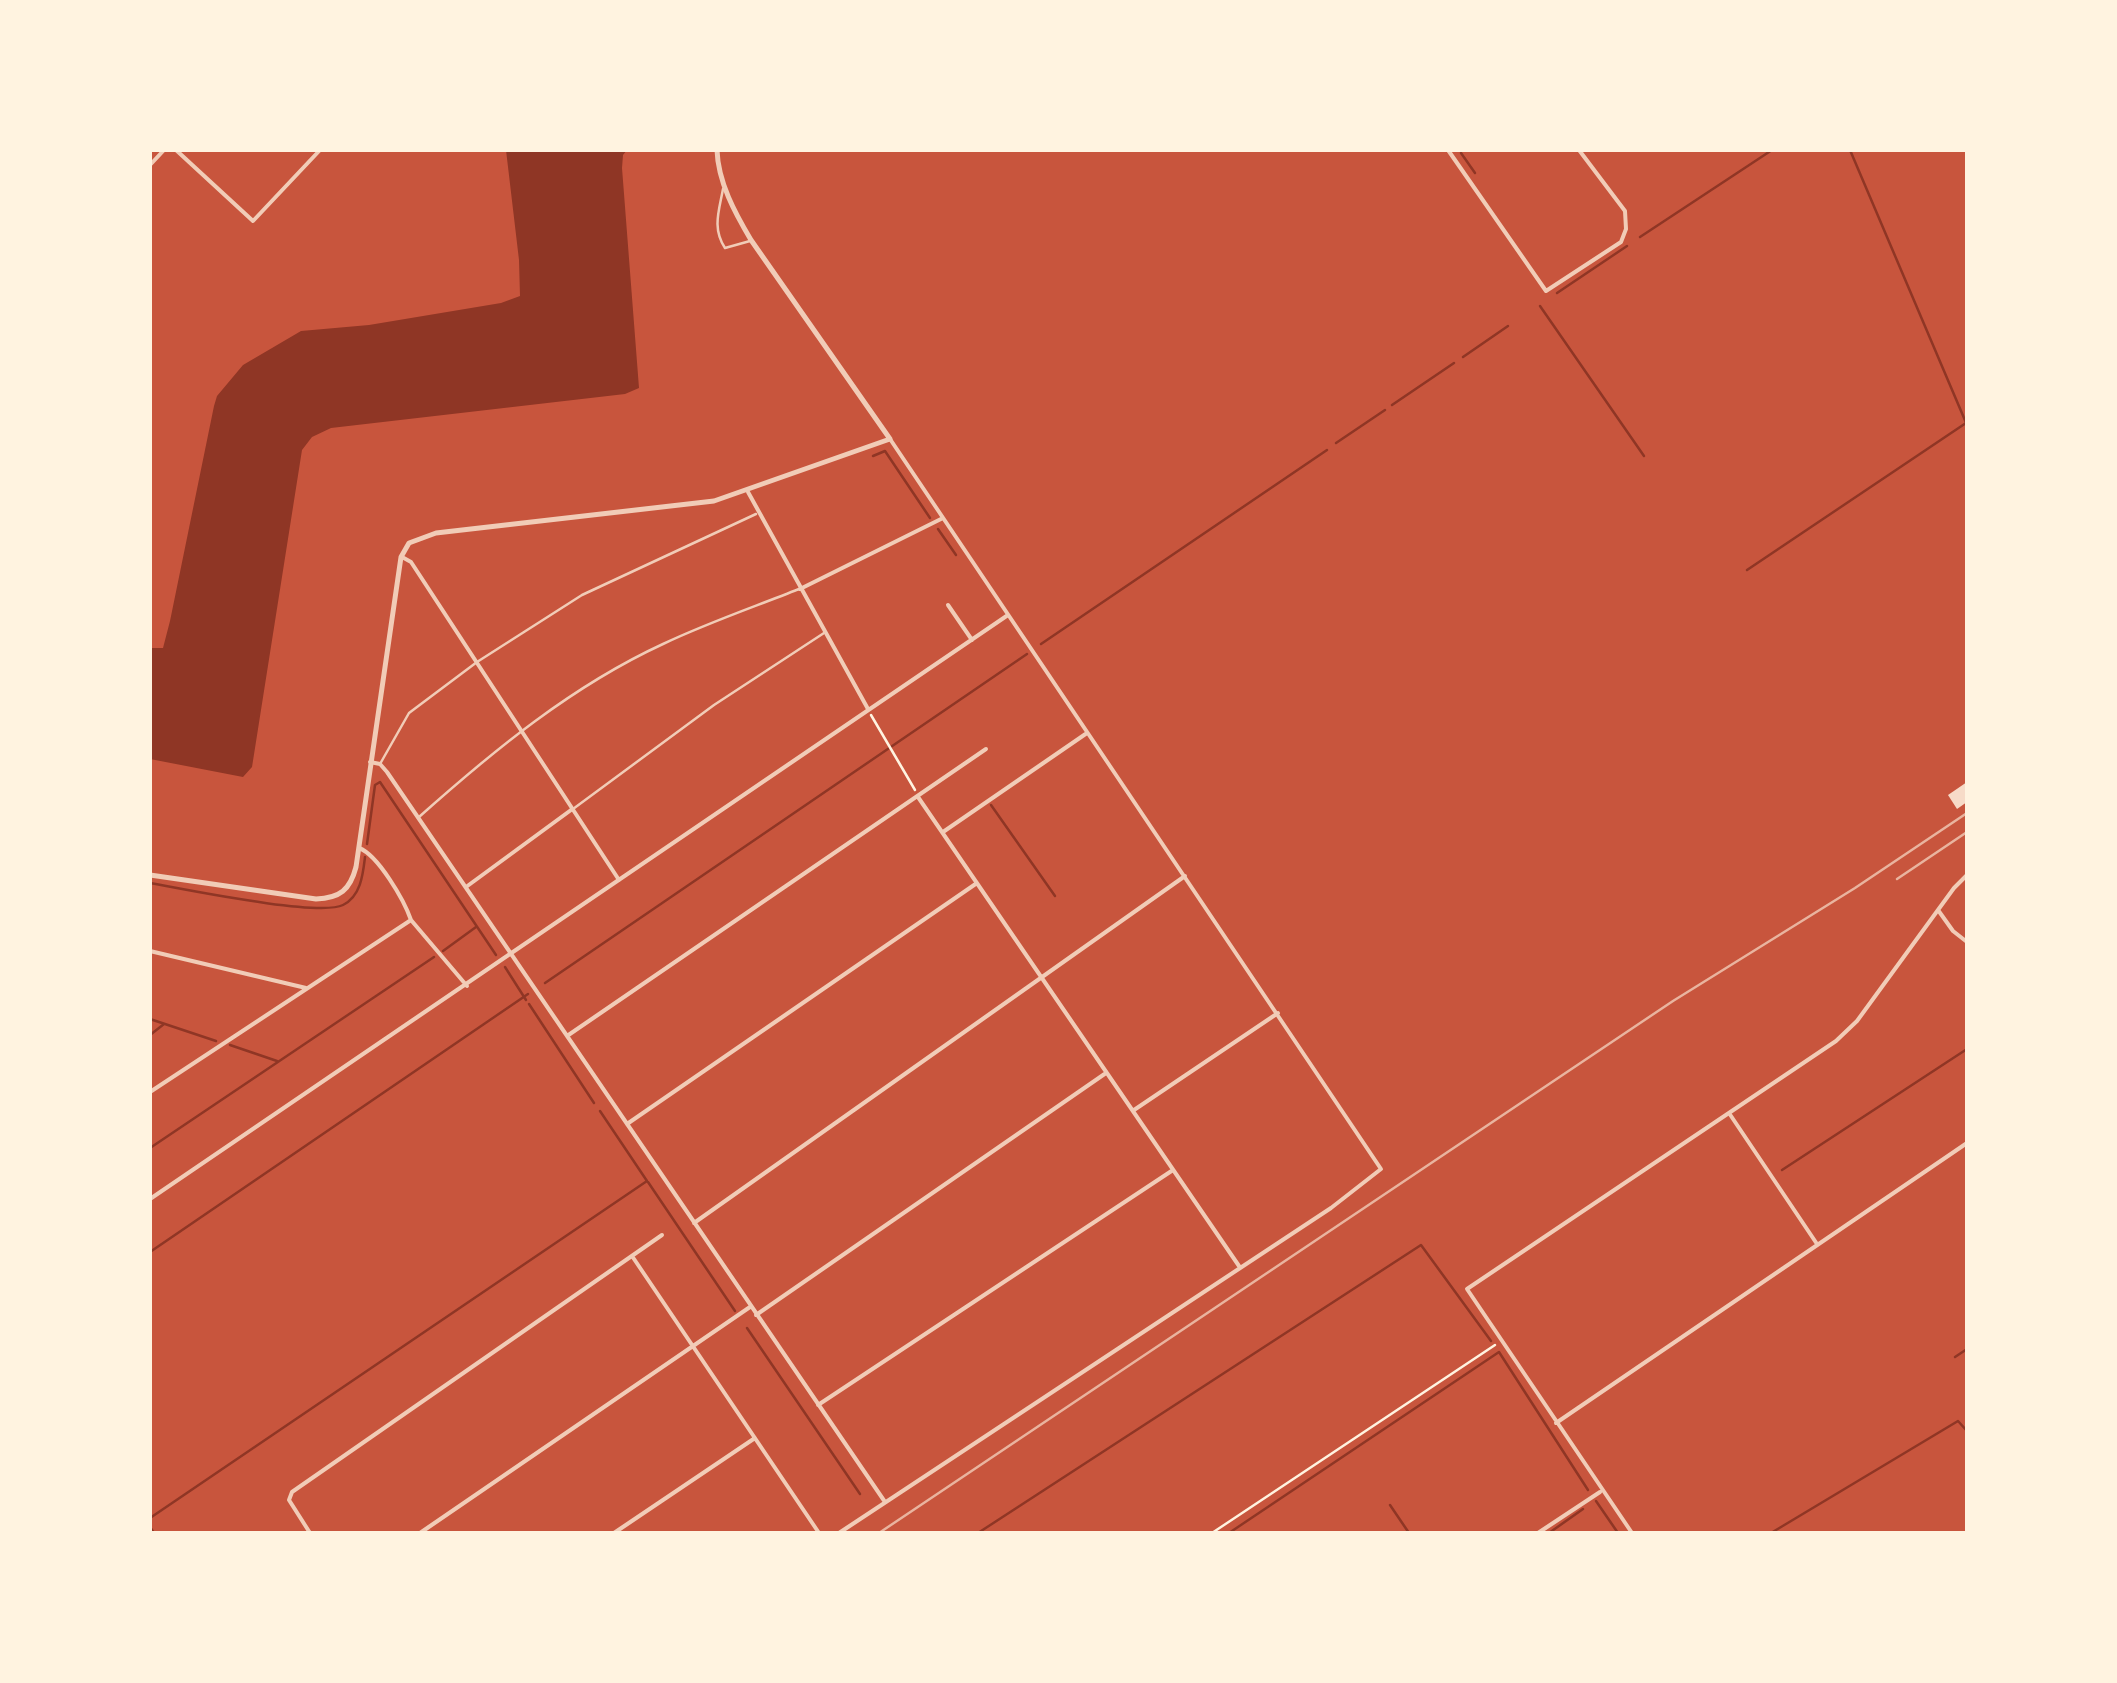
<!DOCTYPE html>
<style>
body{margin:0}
#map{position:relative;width:2117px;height:1683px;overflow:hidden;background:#c8553d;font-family:Roboto,sans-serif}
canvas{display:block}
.frame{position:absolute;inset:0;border:152px solid #fff3e0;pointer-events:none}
</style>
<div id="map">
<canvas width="2117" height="1683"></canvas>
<div class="frame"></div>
</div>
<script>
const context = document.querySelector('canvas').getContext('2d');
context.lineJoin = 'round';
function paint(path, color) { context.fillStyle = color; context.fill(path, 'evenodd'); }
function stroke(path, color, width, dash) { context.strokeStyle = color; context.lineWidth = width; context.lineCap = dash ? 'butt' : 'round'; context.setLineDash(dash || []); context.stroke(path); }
const water = new Path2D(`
 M 506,150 L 627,150 L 623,155 L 622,168 L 639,388 L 625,394 L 331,428 L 312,437 L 302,450 L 252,767 L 243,777 L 150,759 L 150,648 L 163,648 L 170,621 L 214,406 L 217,396 L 243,365 L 301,331 L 369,325 L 501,303 L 520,296 L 519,260 Z`);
const stream = new Path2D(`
 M 1850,150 L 1967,425
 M 1461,153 L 1475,173
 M 1640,237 L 1772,150
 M 1557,293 L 1627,246
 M 1540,306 L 1644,456
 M 1463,357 L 1508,326
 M 1392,405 L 1454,363
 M 1336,443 L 1385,410
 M 873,456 L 885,451 L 930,518
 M 938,529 L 956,555
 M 1747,570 L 1966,423
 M 1041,644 L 1327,450
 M 991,805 L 1055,896
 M 367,844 L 375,785 L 380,782 L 496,955
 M 150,883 C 184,889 319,917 343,905 C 361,896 363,874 365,857
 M 443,951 L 476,927
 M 505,967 L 526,1000
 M 545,983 L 1027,654
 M 529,1004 L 594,1103
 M 150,1019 L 216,1041
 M 150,1035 L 164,1024
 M 230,1045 L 277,1061
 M 150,1148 L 434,957
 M 1782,1170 L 1967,1049
 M 648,1182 L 735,1311
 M 150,1252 L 528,994
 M 747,1328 L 860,1494
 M 1955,1357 L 1967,1349
 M 1596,1501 L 1618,1533
 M 1390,1505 L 1409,1533
 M 150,1518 L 647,1181 L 600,1111
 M 150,1527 L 154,1533
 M 978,1533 L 1421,1245 L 1491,1341
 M 1229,1533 L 1499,1352 L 1588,1490
 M 1549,1533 L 1583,1509
 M 1771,1533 L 1958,1421 L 1967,1431`);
const building = new Path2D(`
 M 1967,782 L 1967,802 L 1957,809 L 1948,795 Z`);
const path = new Path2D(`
 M 871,715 L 915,790
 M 1212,1533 L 1495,1345`);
const service = new Path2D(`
 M 723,189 C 719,211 712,228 725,248 L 750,241
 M 380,764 L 409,713 L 477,662 L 582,595 L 756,514
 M 573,809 L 714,705 L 824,633
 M 419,817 C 493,751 572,686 663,644 C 707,623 754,607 799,589`);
const minor = new Path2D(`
 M 176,150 L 253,221 L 320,150
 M 1448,150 L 1546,291 L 1621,242 L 1626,229 L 1625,211 L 1579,150
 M 150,165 L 164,150
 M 748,492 L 868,709
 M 402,557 L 411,562 L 619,880
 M 800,589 L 943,518
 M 948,605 L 972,640
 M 370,762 L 380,764 L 387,772 L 885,1502
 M 918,797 L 1239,1266
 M 943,832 L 1087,733
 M 359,848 C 378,855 404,900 411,920 L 467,986
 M 466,887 L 571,810
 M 1938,910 L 1953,931 L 1967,942
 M 150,951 L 306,988
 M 567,1036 L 986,749
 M 150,1092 L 411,920
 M 1134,1110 L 1278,1013
 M 1729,1113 L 1817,1244
 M 627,1124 L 977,883
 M 150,1199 L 1008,615
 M 694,1223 L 1185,876
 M 632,1256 L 819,1533
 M 756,1315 L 1106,1073
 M 818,1405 L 1173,1170
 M 1556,1423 L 1967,1143
 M 310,1533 L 289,1500 L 292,1492 L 662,1235
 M 420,1533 L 750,1307
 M 614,1533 L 755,1438
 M 839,1533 L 1331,1208 L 1381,1169 L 890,439
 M 1538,1533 L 1600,1492
 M 1632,1533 L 1467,1289 L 1836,1041 L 1857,1021 L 1954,888 L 1967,875`);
const tertiary = new Path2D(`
 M 150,875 L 316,899 C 340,898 350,890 356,867 L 401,557 L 409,543 L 436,533 L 714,501 L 890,439 L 751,240 C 735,213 718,182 717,150`);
const rail = new Path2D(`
 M 1897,879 L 1967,832
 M 879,1533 L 1673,1001 L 1855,888 L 1967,813`);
paint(water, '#8f3625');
stroke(stream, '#8f3625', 2.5);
paint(building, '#f7dbc8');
stroke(path, '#fff3e0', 2.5);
stroke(service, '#f1ccb7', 2.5);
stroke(minor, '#f1ccb7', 4);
stroke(tertiary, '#f1ccb7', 5);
stroke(rail, '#e9b49f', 2.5);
</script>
